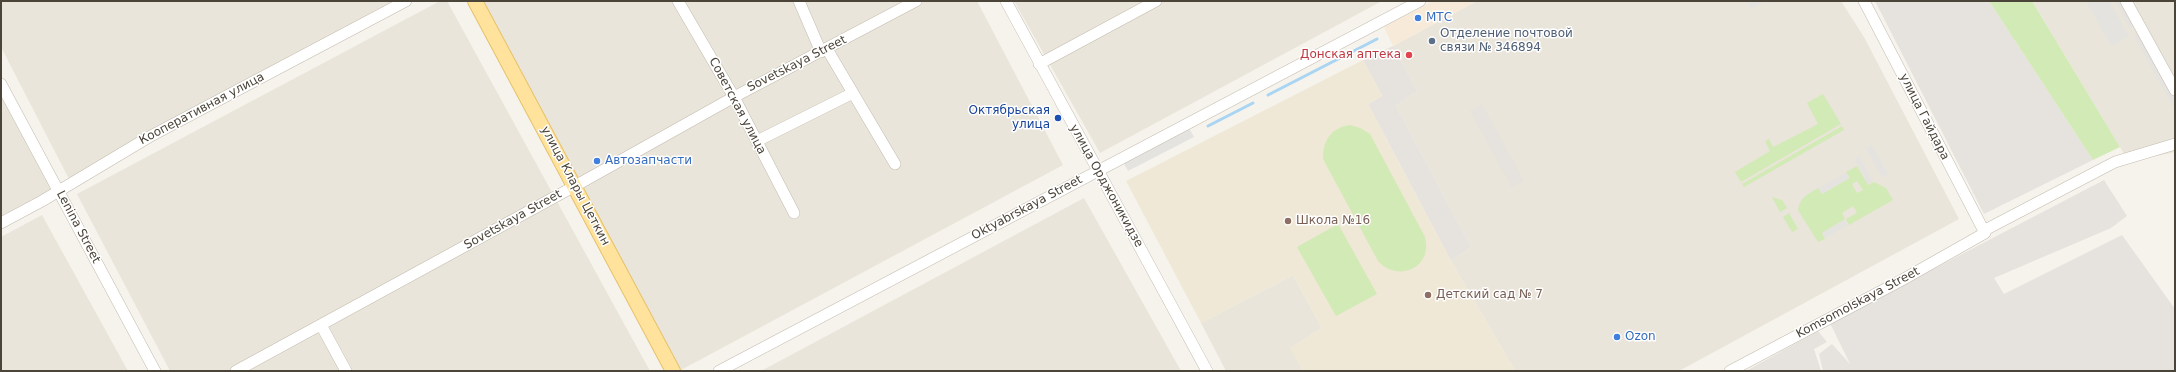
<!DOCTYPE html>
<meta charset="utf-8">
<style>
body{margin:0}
#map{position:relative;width:2176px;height:372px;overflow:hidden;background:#f6f3ec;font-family:"DejaVu Sans",sans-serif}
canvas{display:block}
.frame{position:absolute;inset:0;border:2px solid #4b4439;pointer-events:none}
</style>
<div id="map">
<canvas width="2176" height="372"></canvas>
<div class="frame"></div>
</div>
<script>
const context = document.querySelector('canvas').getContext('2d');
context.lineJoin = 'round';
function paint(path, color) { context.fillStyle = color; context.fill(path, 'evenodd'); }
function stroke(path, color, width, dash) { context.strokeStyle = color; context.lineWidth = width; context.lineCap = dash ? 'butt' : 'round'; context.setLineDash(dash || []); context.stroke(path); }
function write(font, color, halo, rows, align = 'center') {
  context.font = font + ' "DejaVu Sans",sans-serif'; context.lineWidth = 3; context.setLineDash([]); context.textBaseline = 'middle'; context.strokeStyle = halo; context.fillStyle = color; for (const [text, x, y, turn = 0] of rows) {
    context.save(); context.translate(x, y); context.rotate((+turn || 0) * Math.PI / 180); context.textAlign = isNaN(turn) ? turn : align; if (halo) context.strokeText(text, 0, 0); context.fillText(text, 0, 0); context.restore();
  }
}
const residential = new Path2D(`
 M 1,1 L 401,1 L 69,179 L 1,47 Z
 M 440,1 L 447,1 L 650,371 L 170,371 L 77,194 Z
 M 481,1 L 977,1 L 1063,165 L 681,370 Z
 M 1014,1 L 1382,1 L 1100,153 Z
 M 1477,1 L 1841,1 L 1864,37 L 1959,219 L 1679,371 L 1515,371 L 1451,261 L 1471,247 L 1396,106 L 1417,91 L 1393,46 Z
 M 2032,1 L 2175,1 L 2175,152 L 2129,162 Z
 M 1,95 L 50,184 L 50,190 L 44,195 L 1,218 Z
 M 1084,198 L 1181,371 L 761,371 Z
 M 42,215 L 128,371 L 1,371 L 1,237 Z
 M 1293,275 L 1322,328 L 1291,348 L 1303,371 L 1226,371 L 1201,323 Z`);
const commercial = new Path2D(`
 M 1433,1 L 1477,1 L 1393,46 L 1384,27 Z`);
const industrial = new Path2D(`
 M 1875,1 L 1989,1 L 2093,160 L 1984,214 Z
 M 1393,46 L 1417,91 L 1396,106 L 1471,247 L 1451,261 L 1368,104 L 1382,96 L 1363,60 Z
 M 1482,104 L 1524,181 L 1512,188 L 1470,111 Z
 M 2104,180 L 2127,216 L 2111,228 L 1994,278 L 2004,294 L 2122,235 L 2175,309 L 2175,371 L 1823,371 L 1819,354 L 1832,344 L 1850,364 L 1830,323 Z
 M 1818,331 L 1827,342 L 1814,349 L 1821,371 L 1746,371 Z`);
const education = new Path2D(`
 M 1363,60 L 1382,96 L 1368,104 L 1451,261 L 1515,371 L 1303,371 L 1290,348 L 1322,328 L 1293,275 L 1201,323 L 1126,181 Z`);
const green = new Path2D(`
 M 1989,1 L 2032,1 L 2120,147 L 2093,160 Z
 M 1823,94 L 1841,124 L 1741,182 L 1735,172 L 1770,151 L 1765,141 L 1769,139 L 1773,147 L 1818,124 L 1807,103 Z
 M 1350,125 L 1360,128 L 1370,134 L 1425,237 C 1433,268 1398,283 1378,261 L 1323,159 C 1323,140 1331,128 1350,125 Z
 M 1842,126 L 1844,130 L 1744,187 L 1742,184 Z
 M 1857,166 L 1868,185 L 1874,182 L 1886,188 L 1893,200 L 1849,225 L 1846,219 L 1857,213 L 1853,206 L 1842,213 L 1845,219 L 1822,233 L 1825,239 L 1818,242 L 1798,210 C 1800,197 1808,194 1818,188 L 1822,194 L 1850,178 L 1846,172 ZM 1857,181 L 1863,190 L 1857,193 L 1852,184 Z
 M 1772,197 L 1782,200 L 1787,208 L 1780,212 Z
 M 1789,213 L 1798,229 L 1792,232 L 1783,217 Z
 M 1338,224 L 1377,294 L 1336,316 L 1297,247 Z`);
const parking = new Path2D(`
 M 1747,1 L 1766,1 L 1751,9 Z
 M 2086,1 L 2109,1 L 2129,36 L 2111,46 Z
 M 2115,1 L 2123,1 L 2136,25 L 2130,28 Z
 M 2140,33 L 2175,96 L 2175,110 L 2134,36 Z
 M 1189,128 L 1194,137 L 1128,171 L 1123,162 Z
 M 1872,145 L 1888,174 L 1882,177 L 1866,148 Z
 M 1859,156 L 1873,181 L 1868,184 L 1854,159 Z
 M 1846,173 L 1849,178 L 1822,194 L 1819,188 Z
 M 1845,220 L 1848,225 L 1825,238 L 1822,233 Z`);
const stream = new Path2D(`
 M 1268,95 L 1377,39
 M 1208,126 L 1253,103`);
const minor = new Path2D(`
 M 678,1 L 734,97 L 794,213
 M 799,1 L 821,52
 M 1006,1 L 1207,371
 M 2126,1 L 2175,90
 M 827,49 L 895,164
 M 1039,64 L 1156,1
 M 1,84 L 155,371
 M 757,141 L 853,93
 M 1,223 L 42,201 L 149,137 L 406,1
 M 1983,231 L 2115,162 L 2175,144
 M 321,325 L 346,371
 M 236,371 L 575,186 L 734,97 L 916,1
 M 719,371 L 1420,1
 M 1730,371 L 1902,280 L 1985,233 L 1864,1`);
const major = new Path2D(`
 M 475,1 L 673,371`);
const markers = [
 [1418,18,4,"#3f7fe0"],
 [1432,41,4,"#5c6f8a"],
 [1409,55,4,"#e0444e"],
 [1058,118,4,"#1a4fb4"],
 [597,161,4,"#3f7fe0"],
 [1288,221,4,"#8d6e63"],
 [1428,295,4,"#8d6e63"],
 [1617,337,4,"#3f7fe0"]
];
const shopNames = [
 ["МТС",1426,18],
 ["Автозапчасти",605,161],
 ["Ozon",1625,337]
];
const serviceNames = [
 ["Отделение почтовой",1440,34],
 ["связи № 346894",1440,48]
];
const healthNames = [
 ["Донская аптека",1401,55]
];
const streetNames = [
 ["Sovetskaya Street",797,64,-27],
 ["Советская улица",737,106,62],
 ["Кооперативная улица",202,109,-28],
 ["улица Гайдара",1924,117,63],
 ["улица Клары Цеткин",575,186,62],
 ["улица Орджоникидзе",1106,186,61],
 ["Oktyabrskaya Street",1027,208,-28],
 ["Sovetskaya Street",513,220,-29],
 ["Lenina Street",78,227,62],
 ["Komsomolskaya Street",1858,303,-28]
];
const transitNames = [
 ["Октябрьская",1050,111],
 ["улица",1050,125]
];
const educationNames = [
 ["Школа №16",1296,221],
 ["Детский сад № 7",1436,295]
];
paint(residential, '#eae5da');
paint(commercial, '#f7ead8');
paint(industrial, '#e6e2dd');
paint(education, '#efe8d6');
paint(green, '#d2eab5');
paint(parking, '#e5e3e0');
stroke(stream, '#a9d4f2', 3);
stroke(minor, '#c2bbae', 12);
stroke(major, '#e6c16a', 16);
stroke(minor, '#fff', 11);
stroke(major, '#ffe39c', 14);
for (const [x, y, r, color] of markers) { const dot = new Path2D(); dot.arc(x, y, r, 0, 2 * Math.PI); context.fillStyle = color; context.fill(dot); stroke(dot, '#fff', 1.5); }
write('12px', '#366cbe', '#fff', shopNames, 'left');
write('12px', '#4e5e75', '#fff', serviceNames, 'left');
write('12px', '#be3a42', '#fff', healthNames, 'right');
write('12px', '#4b4439', '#fff', streetNames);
write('12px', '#164399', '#fff', transitNames, 'right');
write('12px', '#785e54', '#fff', educationNames, 'left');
</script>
